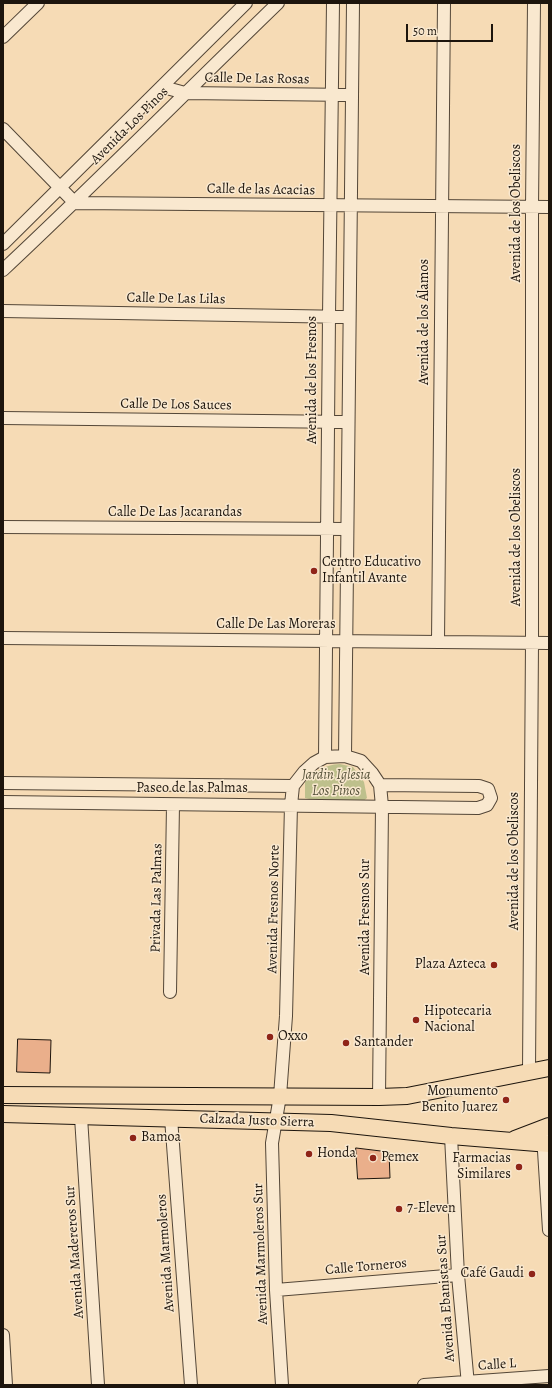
<!DOCTYPE html>
<meta charset="utf-8">
<style>
body{margin:0}
#map{position:relative;width:552px;height:1388px;overflow:hidden;background:#f6dbb5;font-family:Alegreya,serif}
canvas{display:block}
.frame{position:absolute;inset:0;border:4px solid #1d150d;pointer-events:none}
.scale{position:absolute;left:406px;top:24px;width:87px;height:18px;box-sizing:border-box;border:2px solid #1d150d;border-top:0;padding-left:5px;font-size:12px;line-height:14px;white-space:nowrap;color:#1d150d;-webkit-text-stroke:3px #f9e8cf;paint-order:stroke}
</style>
<div id="map">
<canvas width="552" height="1388"></canvas>
<div class="frame"></div>
<div class="scale">50 m</div>
</div>
<script>
const context = document.querySelector('canvas').getContext('2d');
context.lineJoin = 'round';
function paint(path, color) { context.fillStyle = color; context.fill(path, 'evenodd'); }
function stroke(path, color, width, dash) { context.strokeStyle = color; context.lineWidth = width; context.lineCap = dash ? 'butt' : 'round'; context.setLineDash(dash || []); context.stroke(path); }
function write(font, color, halo, rows, align = 'center') {
  context.font = font + ' Alegreya,serif'; context.lineWidth = 3; context.setLineDash([]); context.textBaseline = 'middle'; context.strokeStyle = halo; context.fillStyle = color; for (const [text, x, y, turn = 0] of rows) {
    context.save(); context.translate(x, y); context.rotate((+turn || 0) * Math.PI / 180); context.textAlign = isNaN(turn) ? turn : align; if (halo) context.strokeText(text, 0, 0); context.fillText(text, 0, 0); context.restore();
  }
}
const green = new Path2D(`
 M 340,764 L 353,767 L 364,782 L 367,798 L 361,803 L 321,802 L 305,798 L 305,782 C 317,771 323,765 340,764 Z`);
const building = new Path2D(`
 M 18,1039 L 51,1040 L 50,1073 L 17,1072 Z
 M 356,1148 L 389,1152 L 390,1178 L 358,1179 Z`);
const minor = new Path2D(`
 M 3,37 L 38,3
 M 163,87 L 185,93 L 352,95
 M 3,129 L 75,203 L 549,207
 M 3,244 L 246,3
 M 3,270 C 96,183 186,92 278,3
 M 3,311 L 349,317
 M 3,418 L 348,422
 M 3,527 L 347,529
 M 3,638 L 549,643
 M 438,641 L 444,3
 M 345,756 L 353,3
 M 325,757 L 329,316 L 333,3
 M 3,783 L 293,786
 M 3,802 L 478,808 L 487,805 L 491,798 L 488,789 L 479,786 L 380,785
 M 170,992 L 173,805
 M 529,1071 L 532,643 L 532,207 L 534,3
 M 81,1117 L 98,1385
 M 171,1118 L 191,1385
 M 543,1135 L 549,1230
 M 451,1136 L 458,1275 L 468,1385
 M 276,1290 L 458,1275
 M 3,1335 L 6,1385
 M 282,1385 L 276,1290 L 272,1143 L 280,1096 L 286,1016 L 291,805 L 293,786 L 304,772 L 314,763 L 325,757 L 345,756 L 361,761 L 372,773 L 380,785 L 382,806 L 379,1097
 M 424,1385 L 549,1376`);
const major = new Path2D(`
 M 3,1095 L 379,1097 L 407,1096 L 549,1068
 M 3,1114 L 331,1123 L 451,1136 L 549,1144
 M 515,1139 L 549,1126`);
const markers = [
 [314,571,4,"#8f2418"],
 [494,965,4,"#8f2418"],
 [416,1020,4,"#8f2418"],
 [270,1037,4,"#8f2418"],
 [346,1043,4,"#8f2418"],
 [506,1100,4,"#8f2418"],
 [133,1138,4,"#8f2418"],
 [309,1154,4,"#8f2418"],
 [373,1158,4,"#8f2418"],
 [519,1167,4,"#8f2418"],
 [399,1209,4,"#8f2418"],
 [532,1274,4,"#8f2418"]
];
const streetNames = [
 ["Calle De Las Rosas",257,79,1],
 ["Avenida Los Pinos",130,126,-45],
 ["Calle de las Acacias",261,190,1],
 ["Avenida de los Obeliscos",517,213,-90],
 ["Calle De Las Lilas",176,299,1],
 ["Avenida de los Álamos",425,322,-90],
 ["Avenida de los Fresnos",313,380,-90],
 ["Calle De Los Sauces",176,405,1],
 ["Calle De Las Jacarandas",175,513],
 ["Avenida de los Obeliscos",517,537,-90],
 ["Calle De Las Moreras",276,625],
 ["Paseo de las Palmas",192,789],
 ["Avenida de los Obeliscos",515,861,-90],
 ["Privada Las Palmas",157,898,-89],
 ["Avenida Fresnos Norte",274,909,-89],
 ["Avenida Fresnos Sur",366,917,-90],
 ["Calzada Justo Sierra",257,1121,2],
 ["Avenida Madereros Sur",75,1252,-94],
 ["Avenida Marmoleros",166,1253,-94],
 ["Avenida Marmoleros Sur",261,1254,-92],
 ["Calle Torneros",366,1267,-5],
 ["Avenida Ebanistas Sur",446,1298,-94],
 ["Calle L",497,1365,-4]
];
const poiNames = [
 ["Centro Educativo",322,563],
 ["Infantil Avante",322,579],
 ["Plaza Azteca",486,965,"right"],
 ["Hipotecaria",424,1012],
 ["Nacional",424,1028],
 ["Oxxo",278,1037],
 ["Santander",354,1043],
 ["Monumento",498,1092,"right"],
 ["Benito Juarez",498,1108,"right"],
 ["Bamoa",141,1138],
 ["Honda",317,1154],
 ["Pemex",381,1158],
 ["Farmacias",511,1159,"right"],
 ["Similares",511,1175,"right"],
 ["7-Eleven",407,1209],
 ["Café Gaudi",524,1274,"right"]
];
const parkNames = [
 ["Jardin Iglesia",336,776],
 ["Los Pinos",336,792]
];
paint(green, '#bec08c');
paint(building, '#eaaf8b');
stroke(building, '#1d150d', 1);
stroke(minor, '#534637', 14);
stroke(major, '#1d150d', 18);
stroke(minor, '#f9e8cf', 12);
stroke(major, '#f6dbb5', 16);
for (const [x, y, r, color] of markers) { const dot = new Path2D(); dot.arc(x, y, r, 0, 2 * Math.PI); context.fillStyle = color; context.fill(dot); stroke(dot, '#f9e8cf', 1.5); }
write('14px', '#1d150d', '#f9e8cf', streetNames);
write('14px', '#1d150d', '#f9e8cf', poiNames, 'left');
write('italic 14px', '#555139', '#f9e8cf', parkNames);
</script>
